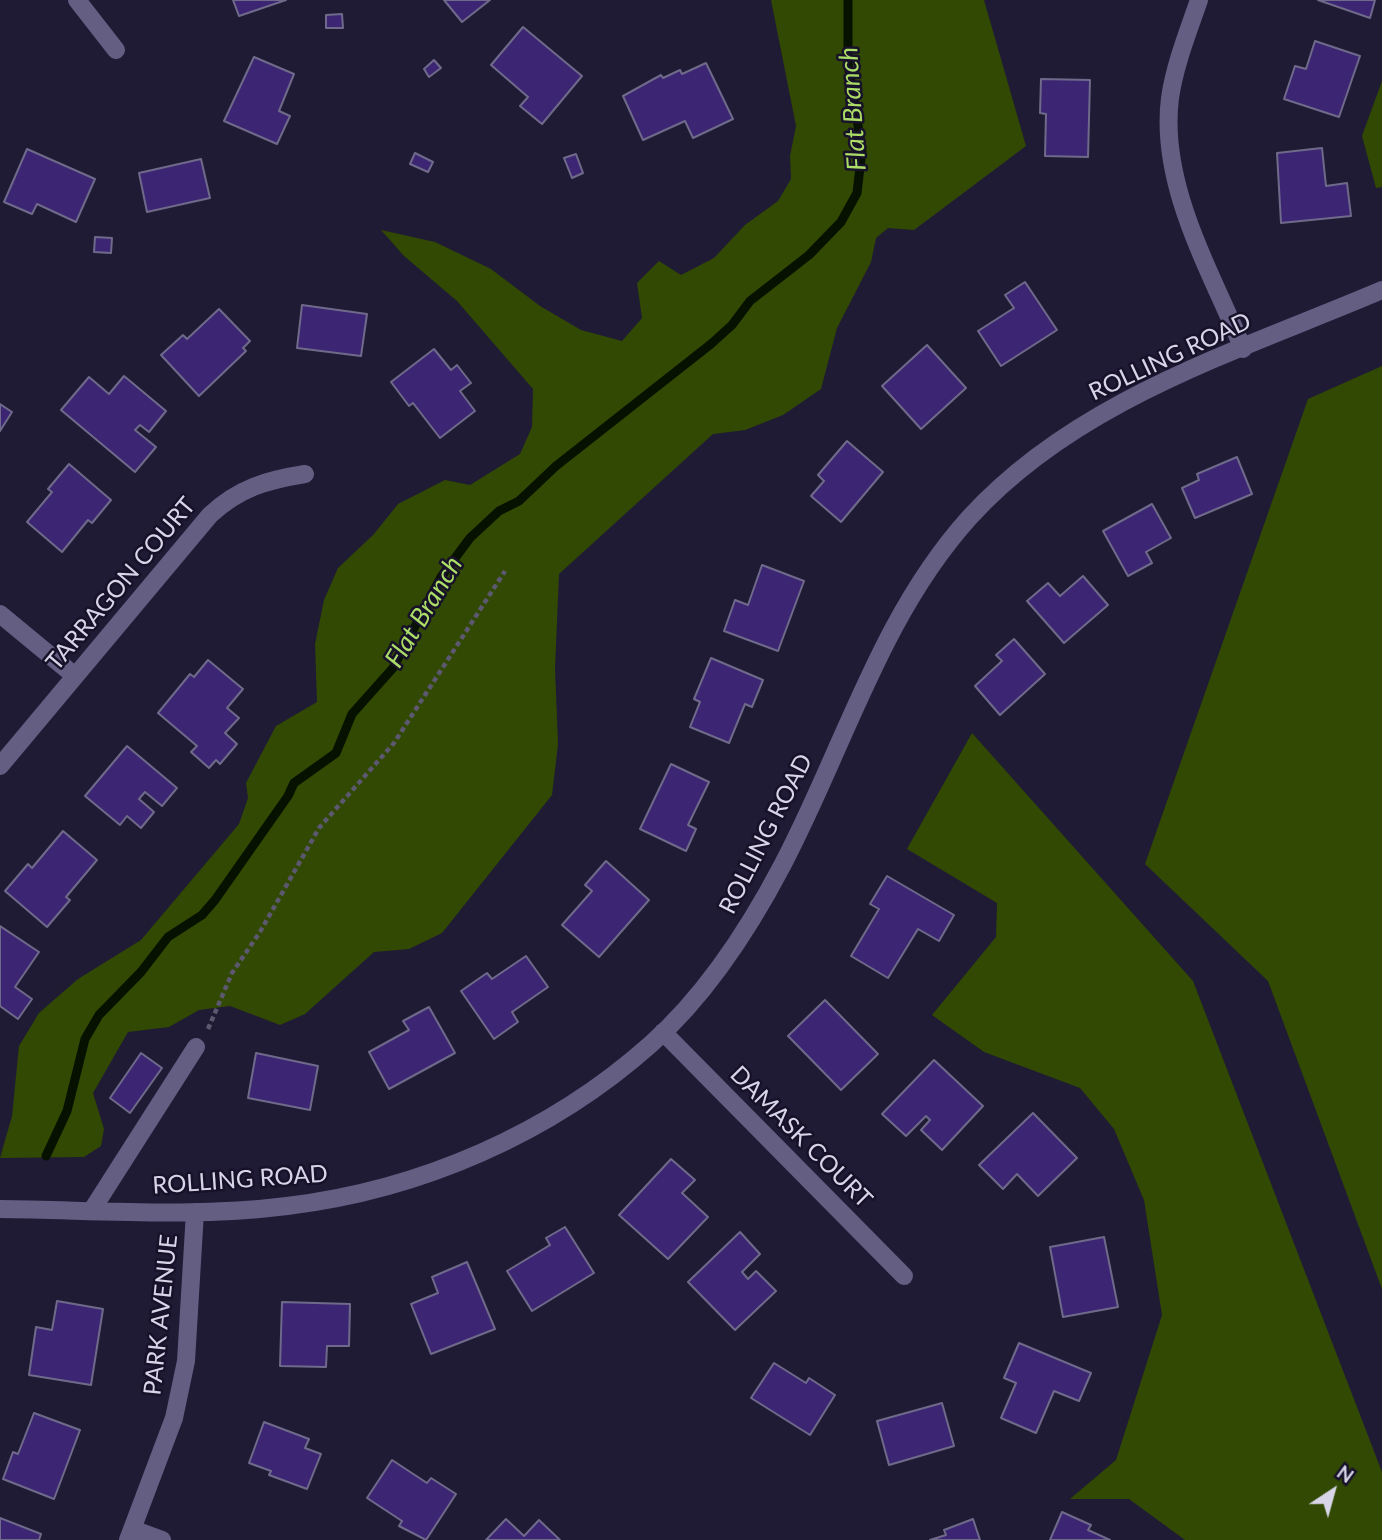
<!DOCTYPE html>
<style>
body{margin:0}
#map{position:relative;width:1382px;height:1540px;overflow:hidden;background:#201b35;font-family:Lato,sans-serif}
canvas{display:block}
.north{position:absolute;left:1298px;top:1456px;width:70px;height:70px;-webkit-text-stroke:5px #17112a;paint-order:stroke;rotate:36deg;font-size:19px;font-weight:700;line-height:28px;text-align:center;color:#d7d5e7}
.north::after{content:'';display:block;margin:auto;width:24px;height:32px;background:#d7d5e7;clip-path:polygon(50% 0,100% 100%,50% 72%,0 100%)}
</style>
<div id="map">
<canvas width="1382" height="1540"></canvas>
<div class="north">N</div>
</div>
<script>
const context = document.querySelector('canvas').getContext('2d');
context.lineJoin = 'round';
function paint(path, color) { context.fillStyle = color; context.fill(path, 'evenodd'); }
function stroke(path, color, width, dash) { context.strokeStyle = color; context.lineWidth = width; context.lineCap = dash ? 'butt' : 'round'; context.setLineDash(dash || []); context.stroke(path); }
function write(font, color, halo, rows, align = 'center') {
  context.font = font + ' Lato,sans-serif'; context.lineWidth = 5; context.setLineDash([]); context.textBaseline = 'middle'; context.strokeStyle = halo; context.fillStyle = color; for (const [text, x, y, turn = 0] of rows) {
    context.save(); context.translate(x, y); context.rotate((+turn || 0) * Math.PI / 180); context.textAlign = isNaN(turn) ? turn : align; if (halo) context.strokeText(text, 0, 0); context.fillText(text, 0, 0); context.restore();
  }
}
const green = new Path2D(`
 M 771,0 L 984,0 L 1026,146 L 914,230 L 888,228 L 876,238 L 871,262 L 837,328 L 821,389 L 783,415 L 745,430 L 713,434 L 559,574 L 555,669 L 558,744 L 552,795 L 442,933 L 409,949 L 374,952 L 305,1014 L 280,1025 L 230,1006 L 199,1010 L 169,1027 L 128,1032 L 93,1093 L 104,1129 L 101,1146 L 84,1157 L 0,1158 L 12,1116 L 19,1046 L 39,1013 L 78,979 L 141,940 L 239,824 L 248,798 L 246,783 L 276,726 L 317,702 L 315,644 L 324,600 L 338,568 L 374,534 L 398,504 L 445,480 L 470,485 L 520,454 L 532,427 L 533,389 L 457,301 L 404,256 L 381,230 L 435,242 L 491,269 L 540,306 L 581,330 L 622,341 L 642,318 L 637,283 L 659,261 L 681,275 L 714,258 L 745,225 L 778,201 L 791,179 L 790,156 L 796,126 Z
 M 1382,81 L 1382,187 L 1376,188 L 1362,136 Z
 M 1382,366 L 1382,1289 L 1268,981 L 1145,864 L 1308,399 Z
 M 972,733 L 1193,981 L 1382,1472 L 1382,1540 L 1185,1540 L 1129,1499 L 1070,1499 L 1116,1460 L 1162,1315 L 1144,1200 L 1114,1129 L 1080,1088 L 984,1052 L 932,1015 L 996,937 L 997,903 L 907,849 Z`);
const stream = new Path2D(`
 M 46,1156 L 67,1111 L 85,1039 L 99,1015 L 141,972 L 168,937 L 202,915 L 215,900 L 288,796 L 294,783 L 336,753 L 352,714 L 393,668 L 441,577 L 470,538 L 499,511 L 519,501 L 556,466 L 711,344 L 732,325 L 750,301 L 809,255 L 841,222 L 857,193 L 862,150 L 848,64 L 848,0`);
const building = new Path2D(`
 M 233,0 L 286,0 L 239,16 Z
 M 444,0 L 490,0 L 462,22 Z
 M 1318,0 L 1375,0 L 1370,18 Z
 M 342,14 L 343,28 L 326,28 L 326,15 Z
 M 523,27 L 582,76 L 542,124 L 520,106 L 528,97 L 491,65 Z
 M 1315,41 L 1360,56 L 1339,117 L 1284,99 L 1295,66 L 1306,69 Z
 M 254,57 L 294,74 L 279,111 L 290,116 L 277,144 L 224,121 Z
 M 434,60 L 441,68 L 429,77 L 424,69 Z
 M 706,63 L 733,119 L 693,138 L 685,121 L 643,140 L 623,96 L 661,75 L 663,78 L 680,70 L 682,74 Z
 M 1041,79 L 1090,80 L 1088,157 L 1045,156 L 1046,114 L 1040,113 Z
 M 1322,148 L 1326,186 L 1347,183 L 1351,216 L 1281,223 L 1277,153 Z
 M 27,149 L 95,179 L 76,222 L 37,204 L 32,214 L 4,202 Z
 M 415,153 L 433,162 L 428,172 L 410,164 Z
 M 576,154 L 583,173 L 572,178 L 564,158 Z
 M 201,159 L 210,198 L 147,212 L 139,173 Z
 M 95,237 L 112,238 L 111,253 L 94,252 Z
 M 1025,282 L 1057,330 L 1001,366 L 978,331 L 1014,308 L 1005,295 Z
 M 302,305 L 367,314 L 361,356 L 297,348 Z
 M 219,309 L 250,341 L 243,348 L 246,351 L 199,396 L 161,355 L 183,335 L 187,339 Z
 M 927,345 L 966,388 L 921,429 L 882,386 Z
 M 434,349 L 451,370 L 457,365 L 471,383 L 460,391 L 475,411 L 440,438 L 413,403 L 409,406 L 391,382 Z
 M 124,376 L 166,411 L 149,432 L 140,425 L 135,430 L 156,447 L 135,472 L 61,410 L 89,377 L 109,394 Z
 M 0,404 L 12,412 L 0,431 Z
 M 847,441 L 883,472 L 841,522 L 811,496 L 824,481 L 818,475 Z
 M 1237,457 L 1252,494 L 1195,518 L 1182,488 L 1199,480 L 1197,474 Z
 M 69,464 L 111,500 L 92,523 L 88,520 L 62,552 L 27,522 L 52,492 L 48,489 Z
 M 1152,504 L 1171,538 L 1146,552 L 1152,563 L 1128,576 L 1103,531 Z
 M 762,565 L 804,581 L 778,651 L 724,631 L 735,600 L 748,605 Z
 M 1083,576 L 1108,605 L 1064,643 L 1027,601 L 1048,583 L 1060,596 Z
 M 1014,639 L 1045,674 L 1000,715 L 975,686 L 1002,661 L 996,655 Z
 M 711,658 L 763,680 L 752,707 L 745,704 L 729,743 L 690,727 L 700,702 L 694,699 Z
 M 208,660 L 243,689 L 227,708 L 239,718 L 225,733 L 237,744 L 220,764 L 216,760 L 209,768 L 191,752 L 197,746 L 158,713 L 190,674 L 194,677 Z
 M 127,746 L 177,788 L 162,806 L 145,792 L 139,799 L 154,812 L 141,828 L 127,816 L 120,825 L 85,796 Z
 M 671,764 L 709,782 L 688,825 L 696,829 L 686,851 L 640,829 Z
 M 63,831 L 97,860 L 66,897 L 70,900 L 47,927 L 5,891 L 28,864 L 32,868 Z
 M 606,861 L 649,900 L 599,957 L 562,925 L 592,891 L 585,885 Z
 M 887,876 L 954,915 L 939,941 L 918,929 L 888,978 L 851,956 L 879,909 L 870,904 Z
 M 0,926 L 39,952 L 15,987 L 32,999 L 18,1019 L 0,1006 Z
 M 526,956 L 548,987 L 512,1012 L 518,1022 L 494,1039 L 461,991 L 487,973 L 492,979 Z
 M 825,1000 L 878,1054 L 841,1090 L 788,1036 Z
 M 429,1007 L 455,1053 L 389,1089 L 369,1052 L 409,1030 L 403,1021 Z
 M 141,1053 L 162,1068 L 130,1113 L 110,1098 Z
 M 256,1053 L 318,1066 L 310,1110 L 248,1098 Z
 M 934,1060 L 983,1106 L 942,1150 L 921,1130 L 930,1120 L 926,1116 L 906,1136 L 882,1114 Z
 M 1033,1113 L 1077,1158 L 1038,1196 L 1017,1174 L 1003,1189 L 979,1165 Z
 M 671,1159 L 695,1180 L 682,1193 L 708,1217 L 668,1259 L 619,1215 Z
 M 565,1227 L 594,1273 L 532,1311 L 507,1271 L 550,1245 L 546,1238 Z
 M 740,1232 L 760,1254 L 742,1272 L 748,1279 L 756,1271 L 776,1291 L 735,1330 L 688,1282 Z
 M 1104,1237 L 1118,1307 L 1063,1317 L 1050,1247 Z
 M 467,1262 L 495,1329 L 431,1354 L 411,1304 L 438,1293 L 432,1277 Z
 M 57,1301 L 103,1309 L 91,1385 L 29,1375 L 36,1327 L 52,1330 Z
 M 282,1302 L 350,1304 L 349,1346 L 327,1346 L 326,1367 L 280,1366 Z
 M 1019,1343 L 1091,1373 L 1079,1401 L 1054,1391 L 1036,1433 L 1001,1418 L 1016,1383 L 1004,1378 Z
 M 774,1363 L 806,1383 L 809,1378 L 835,1395 L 810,1435 L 751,1398 Z
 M 942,1403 L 954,1446 L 889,1465 L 877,1421 Z
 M 34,1413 L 80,1430 L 54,1499 L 3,1479 L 13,1452 L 18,1454 Z
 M 264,1422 L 309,1439 L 305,1448 L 321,1454 L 307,1489 L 269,1475 L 271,1471 L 249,1463 Z
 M 392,1460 L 427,1483 L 431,1478 L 456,1494 L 426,1540 L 399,1526 L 402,1521 L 367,1498 Z
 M 1062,1512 L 1091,1525 L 1088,1530 L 1110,1540 L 1050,1540 Z
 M 0,1518 L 41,1534 L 39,1540 L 0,1540 Z
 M 506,1519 L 524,1536 L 539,1520 L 560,1540 L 486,1540 Z
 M 973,1519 L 980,1540 L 930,1540 L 946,1535 L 944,1530 Z`);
const path = new Path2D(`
 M 208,1029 L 232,973 L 260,932 L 319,828 L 394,743 L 505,571`);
const minor = new Path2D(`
 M 77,0 L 116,50
 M 1199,0 C 1188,32 1175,64 1170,98 C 1159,185 1211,271 1243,349
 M 0,614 L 75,676
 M 0,766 L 210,515 C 239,488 267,480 305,474
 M 663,1032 L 904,1276
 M 0,1209 C 95,1210 193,1218 287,1206 C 420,1190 550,1134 651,1044 C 706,995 749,929 783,864 C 844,748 880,617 969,518 C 1077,399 1239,351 1382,290
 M 92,1210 L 196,1047
 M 132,1529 L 162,1540
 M 128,1540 L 174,1418 L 186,1361 L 195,1212`);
const streetNames = [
 ["ROLLING ROAD",1170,357,-25],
 ["TARRAGON COURT",121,584,-50],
 ["ROLLING ROAD",766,834,-63],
 ["DAMASK COURT",801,1137,45],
 ["ROLLING ROAD",240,1180,-4],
 ["PARK AVENUE",161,1315,-84]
];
const waterNames = [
 ["Flat Branch",853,109,-94],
 ["Flat Branch",424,612,-59]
];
paint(green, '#314902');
stroke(stream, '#071100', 9);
paint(building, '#3c2674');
stroke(building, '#6f6a8a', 2);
stroke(path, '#5c586f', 4.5, [5, 3.5]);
stroke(minor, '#645e82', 18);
write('24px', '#d7d5e7', '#17112a', streetNames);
write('italic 26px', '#acde67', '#17112a', waterNames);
</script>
